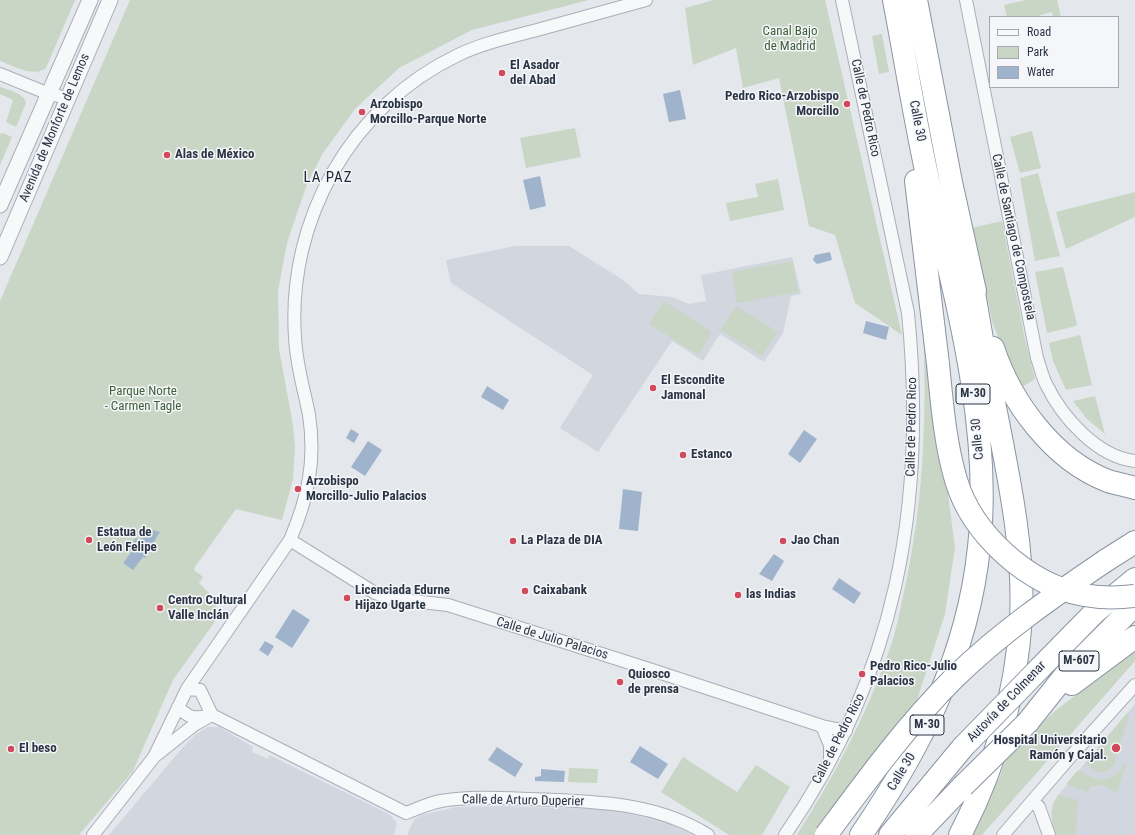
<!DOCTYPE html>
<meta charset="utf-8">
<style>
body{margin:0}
#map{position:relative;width:1135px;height:835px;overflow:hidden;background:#e4e7ec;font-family:"Roboto Condensed",sans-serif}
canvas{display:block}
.legend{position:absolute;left:989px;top:16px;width:130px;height:72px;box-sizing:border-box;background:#f4f6f9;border:1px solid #a4a8b1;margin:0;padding:5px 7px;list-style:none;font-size:12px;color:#2b3445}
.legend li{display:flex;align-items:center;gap:8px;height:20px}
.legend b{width:20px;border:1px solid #a4a8b1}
</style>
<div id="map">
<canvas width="1135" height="835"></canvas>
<ul class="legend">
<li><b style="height:5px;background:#f7f8fa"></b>Road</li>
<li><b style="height:11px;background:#c9d6c5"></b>Park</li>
<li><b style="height:11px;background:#9fb4cc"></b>Water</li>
</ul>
</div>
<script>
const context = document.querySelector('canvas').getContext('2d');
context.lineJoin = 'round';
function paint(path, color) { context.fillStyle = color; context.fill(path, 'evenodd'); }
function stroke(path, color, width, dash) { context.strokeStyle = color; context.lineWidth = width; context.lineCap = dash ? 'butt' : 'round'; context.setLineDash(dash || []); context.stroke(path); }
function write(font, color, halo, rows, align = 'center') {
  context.font = font + ' "Roboto Condensed",sans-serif'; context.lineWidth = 3; context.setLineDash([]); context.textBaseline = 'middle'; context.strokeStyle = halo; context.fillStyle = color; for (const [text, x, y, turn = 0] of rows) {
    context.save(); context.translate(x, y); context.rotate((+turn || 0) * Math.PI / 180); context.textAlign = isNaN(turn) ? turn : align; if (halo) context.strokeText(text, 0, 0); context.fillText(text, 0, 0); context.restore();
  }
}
const built = new Path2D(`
 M 515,246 L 569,246 L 623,280 L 639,294 L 672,297 L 689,304 L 706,301 L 701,275 L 792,257 L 801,294 L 791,296 L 783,333 L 764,362 L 720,334 L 703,361 L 672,341 L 598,452 L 560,428 L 593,375 L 451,283 L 446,260 Z
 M 1135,704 L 1135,835 L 1055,835 L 1051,813 L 1053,803 L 1058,795 Z
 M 208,727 L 219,727 L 253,747 L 252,752 L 268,759 L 269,755 L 389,814 L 397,823 L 394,835 L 109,835 L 184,746 L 196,734 Z
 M 496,806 L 598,809 L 622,812 L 668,823 L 692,835 L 407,835 L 414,820 L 422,815 L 456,807 Z`);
const green = new Path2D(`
 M 0,0 L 75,0 L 46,68 C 33,78 14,66 0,61 Z
 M 130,0 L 589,0 L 472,30 L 399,68 L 355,109 L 323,153 L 307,184 L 287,243 L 278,291 L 279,349 L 293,425 L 295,448 L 293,479 L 282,520 L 236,509 L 195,567 L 194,570 L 203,577 L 199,583 L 210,594 L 216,604 L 216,620 L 173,680 L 133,771 L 79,835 L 0,835 L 0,301 Z
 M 714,0 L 825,0 L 902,335 L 855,303 L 835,235 L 809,226 L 779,78 L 743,88 L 736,48 L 693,65 L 685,8 Z
 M 1026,0 L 1057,0 L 1061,17 L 1053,17 L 1052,12 L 1034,17 L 1007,17 L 1004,5 Z
 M 882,34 L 889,72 L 879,74 L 872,36 Z
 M 0,87 C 9,90 24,93 26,103 L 16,127 L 6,122 L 13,100 L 0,94 Z
 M 575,128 L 581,157 L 526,168 L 520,138 Z
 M 1032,131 L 1041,168 L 1020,173 L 1010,137 Z
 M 3,133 L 12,137 L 0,165 L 0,134 Z
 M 1038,173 L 1060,256 L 1035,261 L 1020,178 Z
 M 778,179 L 784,210 L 730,221 L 726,203 L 758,197 L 755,184 Z
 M 1135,192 L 1135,217 L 1066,249 L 1056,212 Z
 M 1002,221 L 1025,339 L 1035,379 L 1019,389 L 993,324 L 971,228 Z
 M 793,261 L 798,292 L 737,303 L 732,272 Z
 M 1063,267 L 1077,324 L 1076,326 L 1047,333 L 1035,272 Z
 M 664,301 L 712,332 L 698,355 L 649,324 Z
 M 922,301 L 955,547 L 945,614 L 915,706 L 817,835 L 797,835 C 833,777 865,719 888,654 C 896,633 900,610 905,587 C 926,490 927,400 922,301 Z
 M 736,306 L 778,332 L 762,356 L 721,330 Z
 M 1080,335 L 1092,385 L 1066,390 L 1053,361 L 1049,343 Z
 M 1095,396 L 1105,434 L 1088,420 L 1073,401 Z
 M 1135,649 L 1135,661 L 982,835 L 966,835 L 999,779 L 1007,755 L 1055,711 Z
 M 1127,713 L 1129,714 L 1115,760 L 1116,761 C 1108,776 1095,775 1086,762 Z
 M 683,757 L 737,792 L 756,765 L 790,787 L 762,835 L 729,835 L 661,792 Z
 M 1124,763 L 1126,764 L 1117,793 L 1102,785 L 1090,787 L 1088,792 L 1066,784 L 1078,770 C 1083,772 1087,776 1092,778 C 1105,783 1119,776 1124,763 Z
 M 569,768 L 598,769 L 597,783 L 568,782 Z
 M 1058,795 L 1078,800 L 1076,835 L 1055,835 L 1054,833 C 1051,818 1051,808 1058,795 Z`);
const water = new Path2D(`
 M 680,90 L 686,119 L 669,122 L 663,94 Z
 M 540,176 L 546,206 L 530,210 L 523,180 Z
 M 830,252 L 832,260 L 817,264 L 813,260 L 815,255 Z
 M 866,321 L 889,327 L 886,340 L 863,333 Z
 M 487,386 L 509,400 L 503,410 L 481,397 Z
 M 351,429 L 359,434 L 354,443 L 346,438 Z
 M 804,430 L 817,439 L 800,463 L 788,454 Z
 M 368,441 L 382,450 L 365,476 L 351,467 Z
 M 623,489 L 642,492 L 638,531 L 619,529 Z
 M 153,530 L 160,532 C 153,542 152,548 145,558 L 143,557 L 133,570 L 123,563 L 132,551 L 128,549 L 136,538 L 140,541 L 144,535 L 148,538 Z
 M 774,554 L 784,561 L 772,581 L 759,574 Z
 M 839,578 L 861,593 L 854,604 L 832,589 Z
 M 293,609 L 310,620 L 292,648 L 275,637 Z
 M 265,641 L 274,646 L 268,656 L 259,650 Z
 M 640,746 L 668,764 L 658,779 L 630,762 Z
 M 497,747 L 523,764 L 515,777 L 488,760 Z
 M 541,769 L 565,771 L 564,782 L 535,781 L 535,777 L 541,776 Z`);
const minor = new Path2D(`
 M 966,0 L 1037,358 C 1040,366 1042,376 1046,384 C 1062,417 1097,457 1135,461
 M 0,74 L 49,94 L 68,98
 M 290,540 L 375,593 L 395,599 L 448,605 L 652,670 L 822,726 L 846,731
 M 187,689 L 200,690 L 212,715
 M 178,707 C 188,717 193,719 207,716
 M 212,715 L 406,813 C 417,809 429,803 441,801 C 469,796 503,798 532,799 C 593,802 654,801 708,835
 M 822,726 L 830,745 L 830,759
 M 155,756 L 194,725 L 212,715
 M 1033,802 L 1039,807 L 1049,835
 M 93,835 L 154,757 L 187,689 L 290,540 C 308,498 316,461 309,415 C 304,389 296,364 295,337 C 287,220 351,106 458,55 C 483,43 511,37 537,30 C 574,20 610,10 646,0
 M 785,835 C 896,674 927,506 908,313 L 842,0
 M 1003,835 L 1071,756 L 1135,685`);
const tertiary = new Path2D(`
 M 0,205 L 90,0
 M 0,257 L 110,0`);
const motorway = new Path2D(`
 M 916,0 L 951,182 L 975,291
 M 916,181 L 938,364
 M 993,348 C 1011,402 1053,460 1108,481 C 1117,484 1126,485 1135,488
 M 1105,561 L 1135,542
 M 1039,669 L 1095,612 L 1135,579
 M 1072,684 L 1135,637
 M 1028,722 L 1067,673 L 1135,605
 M 861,835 C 921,747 968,655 979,547 C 992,429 957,303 930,189 C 916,127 906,63 894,0
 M 890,835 L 963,747
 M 916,835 L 963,786
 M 960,835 C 995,768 1016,693 1021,618 C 1025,550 1007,469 994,402 C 985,361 979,319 971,277`);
const motorwayBridge = new Path2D(`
 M 938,364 C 942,403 945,443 956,480 C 972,534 1028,585 1084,595 C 1100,598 1119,598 1135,596
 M 963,747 L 1039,669
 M 963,786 L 1028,722
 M 826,835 C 866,781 906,726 954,678 C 1000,633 1052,597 1105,561`);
const markers = [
 [502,73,4,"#d1495b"],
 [847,104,4,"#d1495b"],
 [362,112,4,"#d1495b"],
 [167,155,4,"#d1495b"],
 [653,388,4,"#d1495b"],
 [683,455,4,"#d1495b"],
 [298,489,4,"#d1495b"],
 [89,540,4,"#d1495b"],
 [513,541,4,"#d1495b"],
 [783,541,4,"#d1495b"],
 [525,591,4,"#d1495b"],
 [738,595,4,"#d1495b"],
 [347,598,4,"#d1495b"],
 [160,608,4,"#d1495b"],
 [862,674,4,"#d1495b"],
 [620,682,4,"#d1495b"],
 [1116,748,5,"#d1495b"],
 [11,749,4,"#d1495b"]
];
const shields = [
 [973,394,34],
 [1079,661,40],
 [927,725,34]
];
const shieldNames = [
 ["M-30",973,394],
 ["M-607",1079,661],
 ["M-30",927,725]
];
const parkNames = [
 ["Canal Bajo",790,32],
 ["de Madrid",790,47],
 ["Parque Norte",143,392],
 ["- Carmen Tagle",143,407]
];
const poiNames = [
 ["El Asador",510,66],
 ["del Abad",510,81],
 ["Pedro Rico-Arzobispo",839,97,"right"],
 ["Morcillo",839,112,"right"],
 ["Arzobispo",370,105],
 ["Morcillo-Parque Norte",370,120],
 ["Alas de México",175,155],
 ["El Escondite",661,381],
 ["Jamonal",661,396],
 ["Estanco",691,455],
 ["Arzobispo",306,482],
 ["Morcillo-Julio Palacios",306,497],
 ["Estatua de",97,533],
 ["León Felipe",97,548],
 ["La Plaza de DIA",521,541],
 ["Jao Chan",791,541],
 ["Licenciada Edurne",355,591],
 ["Hijazo Ugarte",355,606],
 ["Caixabank",533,591],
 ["las Indias",746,595],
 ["Centro Cultural",168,601],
 ["Valle Inclán",168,616],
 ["Pedro Rico-Julio",870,667],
 ["Palacios",870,682],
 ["Quiosco",628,675],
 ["de prensa",628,690],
 ["Hospital Universitario",1107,741,"right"],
 ["Ramón y Cajal.",1107,756,"right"],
 ["El beso",19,749]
];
const streetNames = [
 ["Calle de Pedro Rico",865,108,78],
 ["Calle 30",917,121,79],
 ["Avenida de Monforte de Lemos",55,128,-67],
 ["Calle de Santiago de Compostela",1013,237,78],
 ["Calle de Pedro Rico",912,427,-89],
 ["Calle 30",978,439,-95],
 ["Calle de Julio Palacios",552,639,17],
 ["Autovía de Colmenar",1007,702,-46],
 ["Calle de Pedro Rico",839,739,-63],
 ["Calle 30",902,772,-59],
 ["Calle de Arturo Duperier",523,801,1]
];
const quarterNames = [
 ["LA PAZ",328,178]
];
paint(built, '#d2d6de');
paint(green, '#c9d6c5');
paint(water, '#9fb4cc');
stroke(minor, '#a9aeb7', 14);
stroke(tertiary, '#a9aeb7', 17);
stroke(motorway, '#8b94a3', 24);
stroke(minor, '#f7f8fa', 12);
stroke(tertiary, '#f7f8fa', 15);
stroke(motorway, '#fff', 22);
stroke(motorwayBridge, '#8b94a3', 24, []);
stroke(motorwayBridge, '#fff', 22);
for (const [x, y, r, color] of markers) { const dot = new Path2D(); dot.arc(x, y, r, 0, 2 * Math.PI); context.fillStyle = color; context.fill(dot); stroke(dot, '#f4f6f9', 1.5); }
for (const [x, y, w] of shields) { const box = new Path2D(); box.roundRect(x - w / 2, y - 10, w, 20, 3); context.fillStyle = '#f4f6f9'; context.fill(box); stroke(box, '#2b3445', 1); }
write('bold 12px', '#2b3445', null, shieldNames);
write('13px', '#3f6138', '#f4f6f9', parkNames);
write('bold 13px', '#2b3445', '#f4f6f9', poiNames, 'left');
write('13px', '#2b3445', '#f4f6f9', streetNames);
context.letterSpacing = '1px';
write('15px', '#1d2536', '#f4f6f9', quarterNames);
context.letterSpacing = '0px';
</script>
